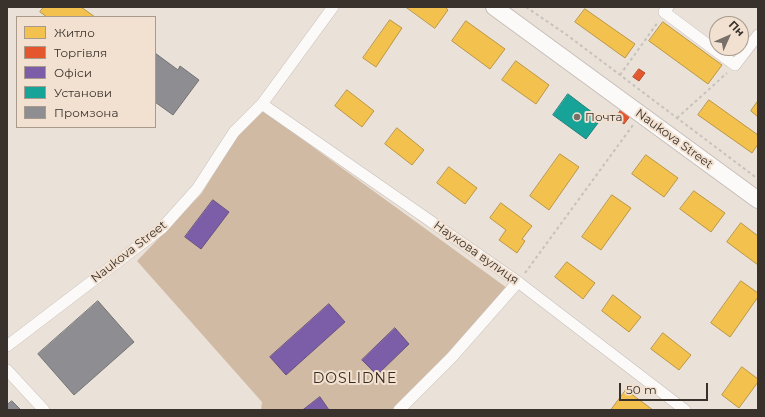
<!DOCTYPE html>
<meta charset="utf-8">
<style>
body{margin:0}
#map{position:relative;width:765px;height:417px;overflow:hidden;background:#eae1d8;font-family:Montserrat,sans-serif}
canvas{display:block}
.frame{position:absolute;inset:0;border:8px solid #39322c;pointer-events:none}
.legend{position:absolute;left:16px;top:16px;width:140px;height:112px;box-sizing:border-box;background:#f2e1d0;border:1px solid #a89b8e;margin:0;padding:5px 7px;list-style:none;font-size:12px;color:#39322c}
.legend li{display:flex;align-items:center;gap:8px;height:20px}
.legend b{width:20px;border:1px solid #a89b8e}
.north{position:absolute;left:709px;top:16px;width:40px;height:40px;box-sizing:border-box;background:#f2e1d0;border:1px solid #a89b8e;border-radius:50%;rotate:45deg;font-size:11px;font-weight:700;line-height:16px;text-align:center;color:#39322c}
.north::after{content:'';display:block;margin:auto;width:14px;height:18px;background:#776f68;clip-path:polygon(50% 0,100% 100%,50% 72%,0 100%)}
.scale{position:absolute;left:619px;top:383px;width:89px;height:18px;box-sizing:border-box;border:2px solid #39322c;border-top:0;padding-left:5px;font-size:12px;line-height:14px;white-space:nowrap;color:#39322c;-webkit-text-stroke:3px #f2e1d0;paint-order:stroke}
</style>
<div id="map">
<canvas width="765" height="417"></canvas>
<div class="frame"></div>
<ul class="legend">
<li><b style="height:11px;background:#f2c14e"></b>Житло</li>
<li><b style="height:11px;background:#e4572e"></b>Торгівля</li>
<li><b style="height:11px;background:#7b5ea7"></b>Офіси</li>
<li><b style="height:11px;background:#17a398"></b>Установи</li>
<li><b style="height:11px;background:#8d8d92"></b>Промзона</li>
</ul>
<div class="north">Пн</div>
<div class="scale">50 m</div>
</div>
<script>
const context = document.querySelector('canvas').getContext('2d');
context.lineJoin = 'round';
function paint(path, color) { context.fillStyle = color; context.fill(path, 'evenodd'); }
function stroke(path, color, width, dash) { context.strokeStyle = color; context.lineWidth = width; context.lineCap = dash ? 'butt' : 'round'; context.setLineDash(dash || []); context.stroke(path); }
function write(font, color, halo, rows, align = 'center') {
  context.font = font + ' Montserrat,sans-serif'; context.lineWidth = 4; context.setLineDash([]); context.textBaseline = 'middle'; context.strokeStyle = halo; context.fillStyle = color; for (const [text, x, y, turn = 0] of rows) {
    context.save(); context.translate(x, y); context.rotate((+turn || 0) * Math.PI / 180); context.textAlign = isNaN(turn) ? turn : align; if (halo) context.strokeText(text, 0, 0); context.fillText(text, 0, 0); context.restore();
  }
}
const forest = new Path2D(`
 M 262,110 L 507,288 L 450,353 L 392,410 L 261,410 L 262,402 L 137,261 L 202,193 L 238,134 Z`);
const homes = new Path2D(`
 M 44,7 L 81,7 L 95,17 L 47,17 L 40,12 Z
 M 406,7 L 445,7 L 448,10 L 435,28 Z
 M 585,9 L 635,44 L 625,58 L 575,22 Z
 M 390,20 L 402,28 L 376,67 L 363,58 Z
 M 466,21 L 505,49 L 490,69 L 452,41 Z
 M 663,22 L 722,65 L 708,84 L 649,41 Z
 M 516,61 L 549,85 L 536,104 L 502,80 Z
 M 347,90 L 374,111 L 362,127 L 335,106 Z
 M 709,100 L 758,135 L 758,144 L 752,153 L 698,115 Z
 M 758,101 L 758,117 L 751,111 Z
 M 397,128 L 424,150 L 412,165 L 385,144 Z
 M 560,154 L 579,167 L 549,210 L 530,196 Z
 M 646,155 L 678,178 L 664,197 L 632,174 Z
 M 449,167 L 477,188 L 465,204 L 437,183 Z
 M 694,191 L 725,213 L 711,232 L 680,209 Z
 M 612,195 L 631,208 L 601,250 L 582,237 Z
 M 501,203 L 532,226 L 522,239 L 525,241 L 517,253 L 499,240 L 506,230 L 490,218 Z
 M 741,223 L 758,236 L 758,265 L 727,242 Z
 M 567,262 L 595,283 L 583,299 L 555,277 Z
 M 741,281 L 758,293 L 758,297 L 730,337 L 711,323 Z
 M 613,295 L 641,317 L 629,332 L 602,311 Z
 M 663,333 L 691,355 L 679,370 L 651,349 Z
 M 742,367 L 758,379 L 758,382 L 739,408 L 722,395 Z
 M 626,390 L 653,410 L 611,410 Z`);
const shops = new Path2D(`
 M 639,69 L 645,73 L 639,81 L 633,77 Z
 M 621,110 L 630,116 L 624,124 L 616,118 Z`);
const offices = new Path2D(`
 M 213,200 L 229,212 L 201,249 L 185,237 Z
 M 329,304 L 345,322 L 286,375 L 270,357 Z
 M 395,328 L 409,344 L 377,375 L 362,360 Z
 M 320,397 L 329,410 L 303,410 Z`);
const public = new Path2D(`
 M 568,94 L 601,119 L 586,139 L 553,115 Z`);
const industry = new Path2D(`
 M 155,53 L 178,70 L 180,66 L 199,80 L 173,115 L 155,102 Z
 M 98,301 L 134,342 L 74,395 L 38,354 Z
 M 12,401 L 21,410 L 7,410 L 7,405 Z`);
const path = new Path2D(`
 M 526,7 L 567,35 L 758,179
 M 620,75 L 658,22
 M 677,118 L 727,73
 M 525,273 L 633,125`);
const street = new Path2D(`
 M 668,7 L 664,12 L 735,65 L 758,35
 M 262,104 L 518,282 L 685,410
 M 7,346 L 162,228 L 197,189 L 234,132 L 262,104 L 333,7
 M 7,370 L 44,410
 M 399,410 L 452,357 L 518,282`);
const secondary = new Path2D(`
 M 494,7 L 758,200`);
const markers = [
 [577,117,4,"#776f68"]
];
const poiNames = [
 ["Почта",585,117]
];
const streetNames = [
 ["Naukova Street",674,139,36],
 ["Naukova Street",129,252,-38],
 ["Наукова вулиця",476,253,35]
];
const quarterNames = [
 ["DOSLIDNE",355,379]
];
paint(forest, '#d1baa4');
paint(homes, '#f2c14e');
stroke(homes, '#ba9644', 1);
paint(shops, '#e4572e');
stroke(shops, '#b14c2d', 1);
paint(offices, '#7b5ea7');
stroke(offices, '#675182', 1);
paint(public, '#17a398');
stroke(public, '#218178', 1);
paint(industry, '#8d8d92');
stroke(industry, '#747273', 1);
stroke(street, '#c6beb8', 12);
stroke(secondary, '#c6beb8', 18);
stroke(path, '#c6c2be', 2, [3, 3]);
stroke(street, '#fcfaf9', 11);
stroke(secondary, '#fcfaf9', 16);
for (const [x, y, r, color] of markers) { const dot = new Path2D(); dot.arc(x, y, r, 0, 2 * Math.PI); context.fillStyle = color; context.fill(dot); stroke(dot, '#f2e1d0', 1.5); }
write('12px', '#39322c', '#f2e1d0', poiNames, 'left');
write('12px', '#39322c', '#f2e1d0', streetNames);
context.letterSpacing = '1px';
write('14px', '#382a1d', '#f2e1d0', quarterNames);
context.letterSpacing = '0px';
</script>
